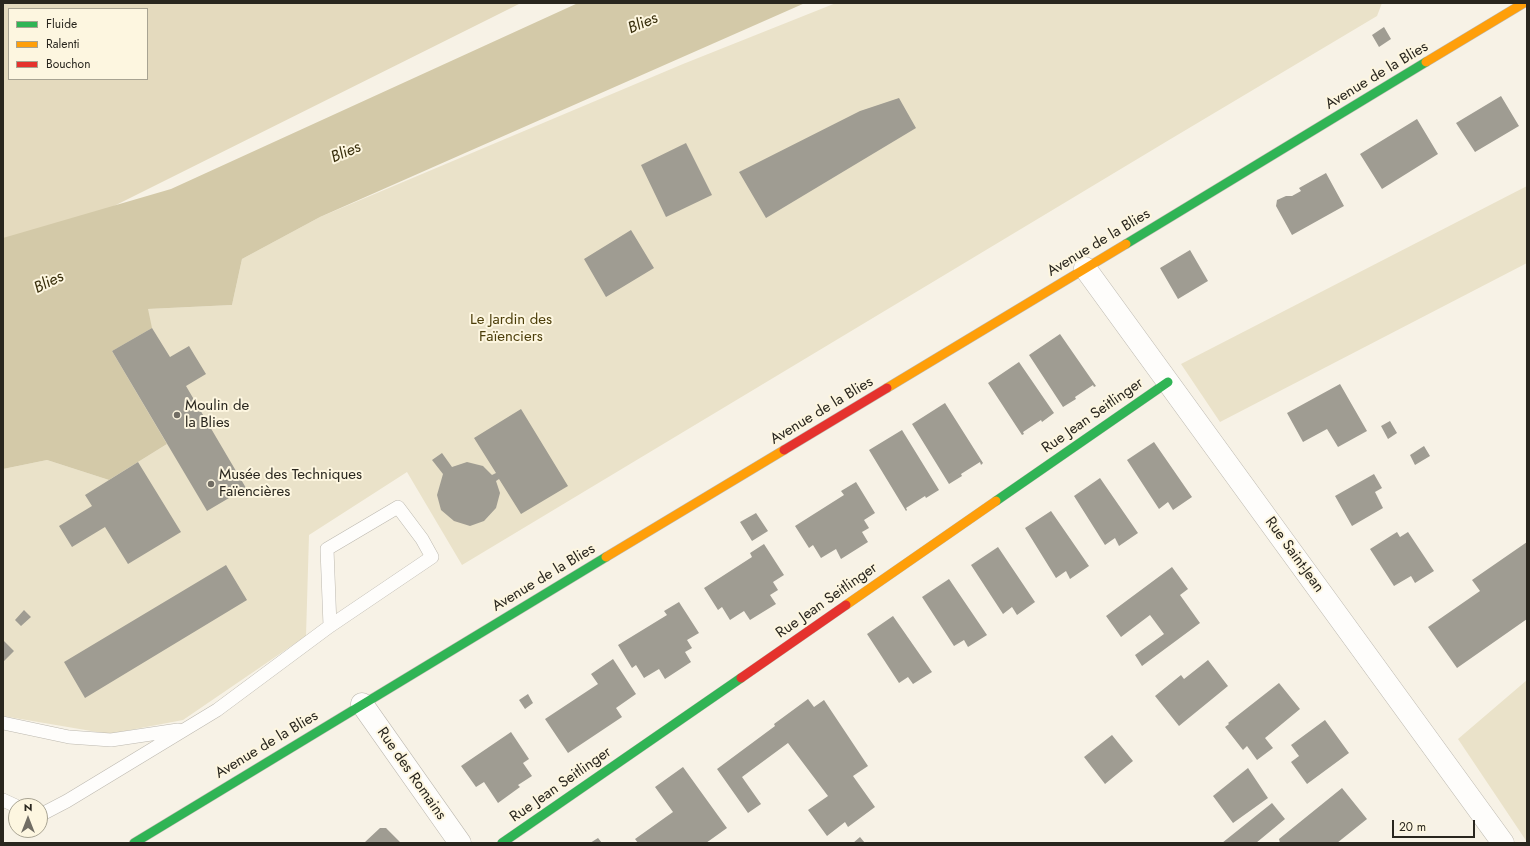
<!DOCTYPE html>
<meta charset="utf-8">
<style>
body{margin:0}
#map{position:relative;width:1530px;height:846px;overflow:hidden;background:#f7f2e6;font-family:Jost,sans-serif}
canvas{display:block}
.frame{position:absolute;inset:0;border:4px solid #29261e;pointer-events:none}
.legend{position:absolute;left:8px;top:8px;width:140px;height:72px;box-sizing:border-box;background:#fdf6e0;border:1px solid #a8a392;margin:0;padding:5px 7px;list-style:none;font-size:12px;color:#29261e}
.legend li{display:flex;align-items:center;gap:8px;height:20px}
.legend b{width:20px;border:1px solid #a8a392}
.north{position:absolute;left:8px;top:798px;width:40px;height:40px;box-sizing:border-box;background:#fdf6e0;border:1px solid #a8a392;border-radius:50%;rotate:0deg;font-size:11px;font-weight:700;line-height:16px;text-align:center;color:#29261e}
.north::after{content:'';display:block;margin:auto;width:14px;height:18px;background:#716d64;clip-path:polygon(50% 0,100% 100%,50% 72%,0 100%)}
.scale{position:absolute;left:1392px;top:820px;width:83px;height:18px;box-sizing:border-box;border:2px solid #29261e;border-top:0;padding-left:5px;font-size:12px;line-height:14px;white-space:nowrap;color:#29261e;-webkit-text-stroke:3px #fdf6e0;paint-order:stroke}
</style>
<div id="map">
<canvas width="1530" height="846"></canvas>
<div class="frame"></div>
<ul class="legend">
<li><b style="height:5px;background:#30b455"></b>Fluide</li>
<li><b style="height:5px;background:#ff9f0a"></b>Ralenti</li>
<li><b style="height:5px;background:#e5322d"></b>Bouchon</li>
</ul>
<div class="north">N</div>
<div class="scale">20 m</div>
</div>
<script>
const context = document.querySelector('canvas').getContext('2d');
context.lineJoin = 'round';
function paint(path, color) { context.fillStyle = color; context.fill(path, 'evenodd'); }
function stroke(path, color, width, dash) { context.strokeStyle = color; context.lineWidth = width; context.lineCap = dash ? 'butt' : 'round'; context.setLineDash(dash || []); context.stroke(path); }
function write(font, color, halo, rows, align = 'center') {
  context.font = font + ' Jost,sans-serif'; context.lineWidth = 4; context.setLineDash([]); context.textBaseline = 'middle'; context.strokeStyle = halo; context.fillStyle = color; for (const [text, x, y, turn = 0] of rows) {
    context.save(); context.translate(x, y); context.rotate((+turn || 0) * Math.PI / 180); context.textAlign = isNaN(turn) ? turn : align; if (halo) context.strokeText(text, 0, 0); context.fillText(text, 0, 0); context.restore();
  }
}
const green = new Path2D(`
 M 836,3 L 1382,3 L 1377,16 L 1169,140 L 462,565 L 407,472 L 309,535 L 306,636 L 183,720 L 109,734 L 3,716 L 3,469 L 47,460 L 109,480 L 167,444 L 112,351 L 148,309 L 232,305 L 242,259 L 320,217 L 683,64 Z
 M 1527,186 L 1527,263 L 1220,422 L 1181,364 Z
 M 1527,680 L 1527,842 L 1458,739 Z`);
const forest = new Path2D(`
 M 3,3 L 521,3 L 112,207 L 3,265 ZM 9,9 L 147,9 L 147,79 L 9,79 Z`);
const water = new Path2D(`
 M 578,3 L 805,3 L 320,217 L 242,259 L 232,305 L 148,309 L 152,328 L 112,351 L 167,444 L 109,480 L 47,460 L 3,469 L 3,238 L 171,189 Z`);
const building = new Path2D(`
 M 1384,27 L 1391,39 L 1379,47 L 1372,35 Z
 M 1501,96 L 1519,126 L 1475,152 L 1456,123 Z
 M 899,98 L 916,128 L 766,218 L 739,172 L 860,111 Z
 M 1417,119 L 1438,154 L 1382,189 L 1360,154 Z
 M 686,143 L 712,195 L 666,217 L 641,165 Z
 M 1326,173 L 1344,206 L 1292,235 L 1276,206 L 1277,200 L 1286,196 L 1292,196 L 1301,191 L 1299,188 Z
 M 631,230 L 654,268 L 606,297 L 584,259 Z
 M 1190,250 L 1208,281 L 1178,299 L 1160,268 Z
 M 152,328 L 170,357 L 189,346 L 195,356 L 206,374 L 186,386 L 246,488 L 207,511 L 112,351 Z
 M 1060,334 L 1096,386 L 1094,387 L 1093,385 L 1075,397 L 1076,399 L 1063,407 L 1029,355 Z
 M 1019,362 L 1054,413 L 1042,422 L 1041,420 L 1023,432 L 1024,434 L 1022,435 L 988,383 Z
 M 1340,384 L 1367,431 L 1338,447 L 1327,429 L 1303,442 L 1287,413 Z
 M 945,403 L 983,463 L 981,465 L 980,462 L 961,474 L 962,476 L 949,484 L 912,424 Z
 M 521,409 L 568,486 L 521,514 L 499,479 L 496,481 L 500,493 L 496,508 L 484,521 L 470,526 L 454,521 L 441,510 L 437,495 L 443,474 L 432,460 L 442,453 L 452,467 L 467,462 L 483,466 L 492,475 L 496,473 L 474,438 Z
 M 1390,421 L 1397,433 L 1388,439 L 1381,426 Z
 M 902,430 L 939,490 L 926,498 L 925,496 L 906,508 L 907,510 L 906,511 L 869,450 Z
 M 1154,442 L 1192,497 L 1173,510 L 1168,502 L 1159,509 L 1127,460 Z
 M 1424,446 L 1430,456 L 1415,465 L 1410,455 Z
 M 138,462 L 181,532 L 128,564 L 105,527 L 72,547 L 59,526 L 92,506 L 85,495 Z
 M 1374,474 L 1382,488 L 1375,492 L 1383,508 L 1352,526 L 1335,496 Z
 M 1100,478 L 1138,533 L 1119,546 L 1115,538 L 1105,545 L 1074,496 Z
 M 856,482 L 875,513 L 864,520 L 869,528 L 862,532 L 868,542 L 841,559 L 836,549 L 821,558 L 813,545 L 809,548 L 795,526 L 844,495 L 841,491 Z
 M 1051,511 L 1089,566 L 1070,579 L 1066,571 L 1056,578 L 1025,528 Z
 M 756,513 L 768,531 L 752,541 L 740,522 Z
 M 1397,532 L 1400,537 L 1408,532 L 1434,571 L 1415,583 L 1411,576 L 1394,586 L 1370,549 Z
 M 1527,542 L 1527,619 L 1457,668 L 1428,627 L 1480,591 L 1472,580 Z
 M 764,544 L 784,575 L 773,582 L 778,590 L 770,595 L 776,604 L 750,620 L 744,611 L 730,620 L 722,607 L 718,610 L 704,588 L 752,557 L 750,553 Z
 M 998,547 L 1035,602 L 1017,615 L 1012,607 L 1003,614 L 971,565 Z
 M 226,565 L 247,600 L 85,698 L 64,662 Z
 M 1172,567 L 1188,589 L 1180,595 L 1200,623 L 1142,666 L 1135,655 L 1164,634 L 1150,615 L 1121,637 L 1106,616 Z
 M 949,579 L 987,635 L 968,647 L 964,640 L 954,646 L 922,597 Z
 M 679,602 L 699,633 L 687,640 L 692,648 L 685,652 L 691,662 L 665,679 L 659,669 L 644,678 L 636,665 L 632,668 L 618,645 L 667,615 L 664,611 Z
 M 24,610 L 31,617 L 21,626 L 15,620 Z
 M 893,616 L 932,672 L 913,684 L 908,677 L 899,683 L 867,634 Z
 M 3,640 L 14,651 L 3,662 Z
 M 613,659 L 636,694 L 616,708 L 622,717 L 568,753 L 545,719 L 598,684 L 591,674 Z
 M 1208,660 L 1228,686 L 1179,726 L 1155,696 L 1181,675 L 1184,679 Z
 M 1279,683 L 1300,709 L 1265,738 L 1273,748 L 1257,760 L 1247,746 L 1243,750 L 1225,727 L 1229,724 L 1228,723 Z
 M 528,694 L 533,703 L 525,709 L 519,700 Z
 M 808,699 L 814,707 L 824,700 L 868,766 L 853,776 L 875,807 L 848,827 L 845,822 L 827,836 L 808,810 L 828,796 L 788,743 L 742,777 L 761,804 L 748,813 L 717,769 L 775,726 L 774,724 Z
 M 1325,720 L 1349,753 L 1307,784 L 1291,762 L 1299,756 L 1291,745 Z
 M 511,732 L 529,759 L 523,763 L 532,776 L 518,785 L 520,787 L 498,803 L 484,782 L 476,787 L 461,766 Z
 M 1112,735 L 1133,761 L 1105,784 L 1084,757 Z
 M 683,767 L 727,828 L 706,843 L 638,843 L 635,839 L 673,812 L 655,787 Z
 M 1248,768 L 1268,798 L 1233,823 L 1213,796 Z
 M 1342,788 L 1367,819 L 1337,843 L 1280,843 L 1279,839 Z
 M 1272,803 L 1285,819 L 1256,843 L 1222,843 Z
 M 380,828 L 386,828 L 401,843 L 366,843 L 365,842 Z
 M 860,837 L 865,843 L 853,843 Z
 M 598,838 L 602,843 L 590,843 Z`);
const lane = new Path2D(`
 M 3,723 L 69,737 L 111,740 L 178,730
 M 3,800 L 16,806
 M 40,812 L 44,813 L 67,801 L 217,710 L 330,626 L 432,557 L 422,539 L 398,507 L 327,549 L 330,626`);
const street = new Path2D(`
 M 1085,268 L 1503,843
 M 362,704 L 460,843`);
const fast = new Path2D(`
 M 1126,244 L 1426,62
 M 996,501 L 1168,382
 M 134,843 L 606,557
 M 502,843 L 741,678`);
const slow = new Path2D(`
 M 1426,62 L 1524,3
 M 887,388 L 1126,244
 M 606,557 L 784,450
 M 846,605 L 996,501`);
const jam = new Path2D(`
 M 784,450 L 887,388
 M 741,678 L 846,605`);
const markers = [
 [177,415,4,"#716d64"],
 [211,484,4,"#716d64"]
];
const streetNames = [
 ["Avenue de la Blies",1377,76,-31],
 ["Avenue de la Blies",1099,243,-31],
 ["Avenue de la Blies",822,411,-31],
 ["Rue Jean Seitlinger",1093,416,-35],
 ["Rue Saint-Jean",1294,555,54],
 ["Avenue de la Blies",544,578,-31],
 ["Rue Jean Seitlinger",827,601,-35],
 ["Avenue de la Blies",267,745,-31],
 ["Rue des Romains",411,774,55],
 ["Rue Jean Seitlinger",561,785,-35]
];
const parkNames = [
 ["Le Jardin des",511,320],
 ["Faïenciers",511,337]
];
const poiNames = [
 ["Moulin de",185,406],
 ["la Blies",185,423],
 ["Musée des Techniques",219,475],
 ["Faïencières",219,492]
];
const waterNames = [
 ["Blies",643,24,-23],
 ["Blies",346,153,-23],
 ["Blies",49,283,-26]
];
paint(green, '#eae2c9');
paint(forest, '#e4dabe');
paint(water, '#d3c9a8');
paint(building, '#9f9c92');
stroke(lane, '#bcb8af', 14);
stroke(street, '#bcb8af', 23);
stroke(fast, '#bcb8af', 10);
stroke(slow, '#bcb8af', 10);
stroke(jam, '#bcb8af', 10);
stroke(lane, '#fefdfb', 13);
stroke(street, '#fefdfb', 22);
stroke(fast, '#30b455', 9);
stroke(slow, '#ff9f0a', 9);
stroke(jam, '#e5322d', 9);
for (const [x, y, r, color] of markers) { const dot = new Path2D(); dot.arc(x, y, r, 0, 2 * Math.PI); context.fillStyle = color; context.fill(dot); stroke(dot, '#fdf6e0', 1.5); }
write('15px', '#29261e', '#fdf6e0', streetNames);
write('15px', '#4c3e0a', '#fdf6e0', parkNames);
write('15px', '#29261e', '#fdf6e0', poiNames, 'left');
write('italic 16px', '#372d0a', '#fdf6e0', waterNames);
</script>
